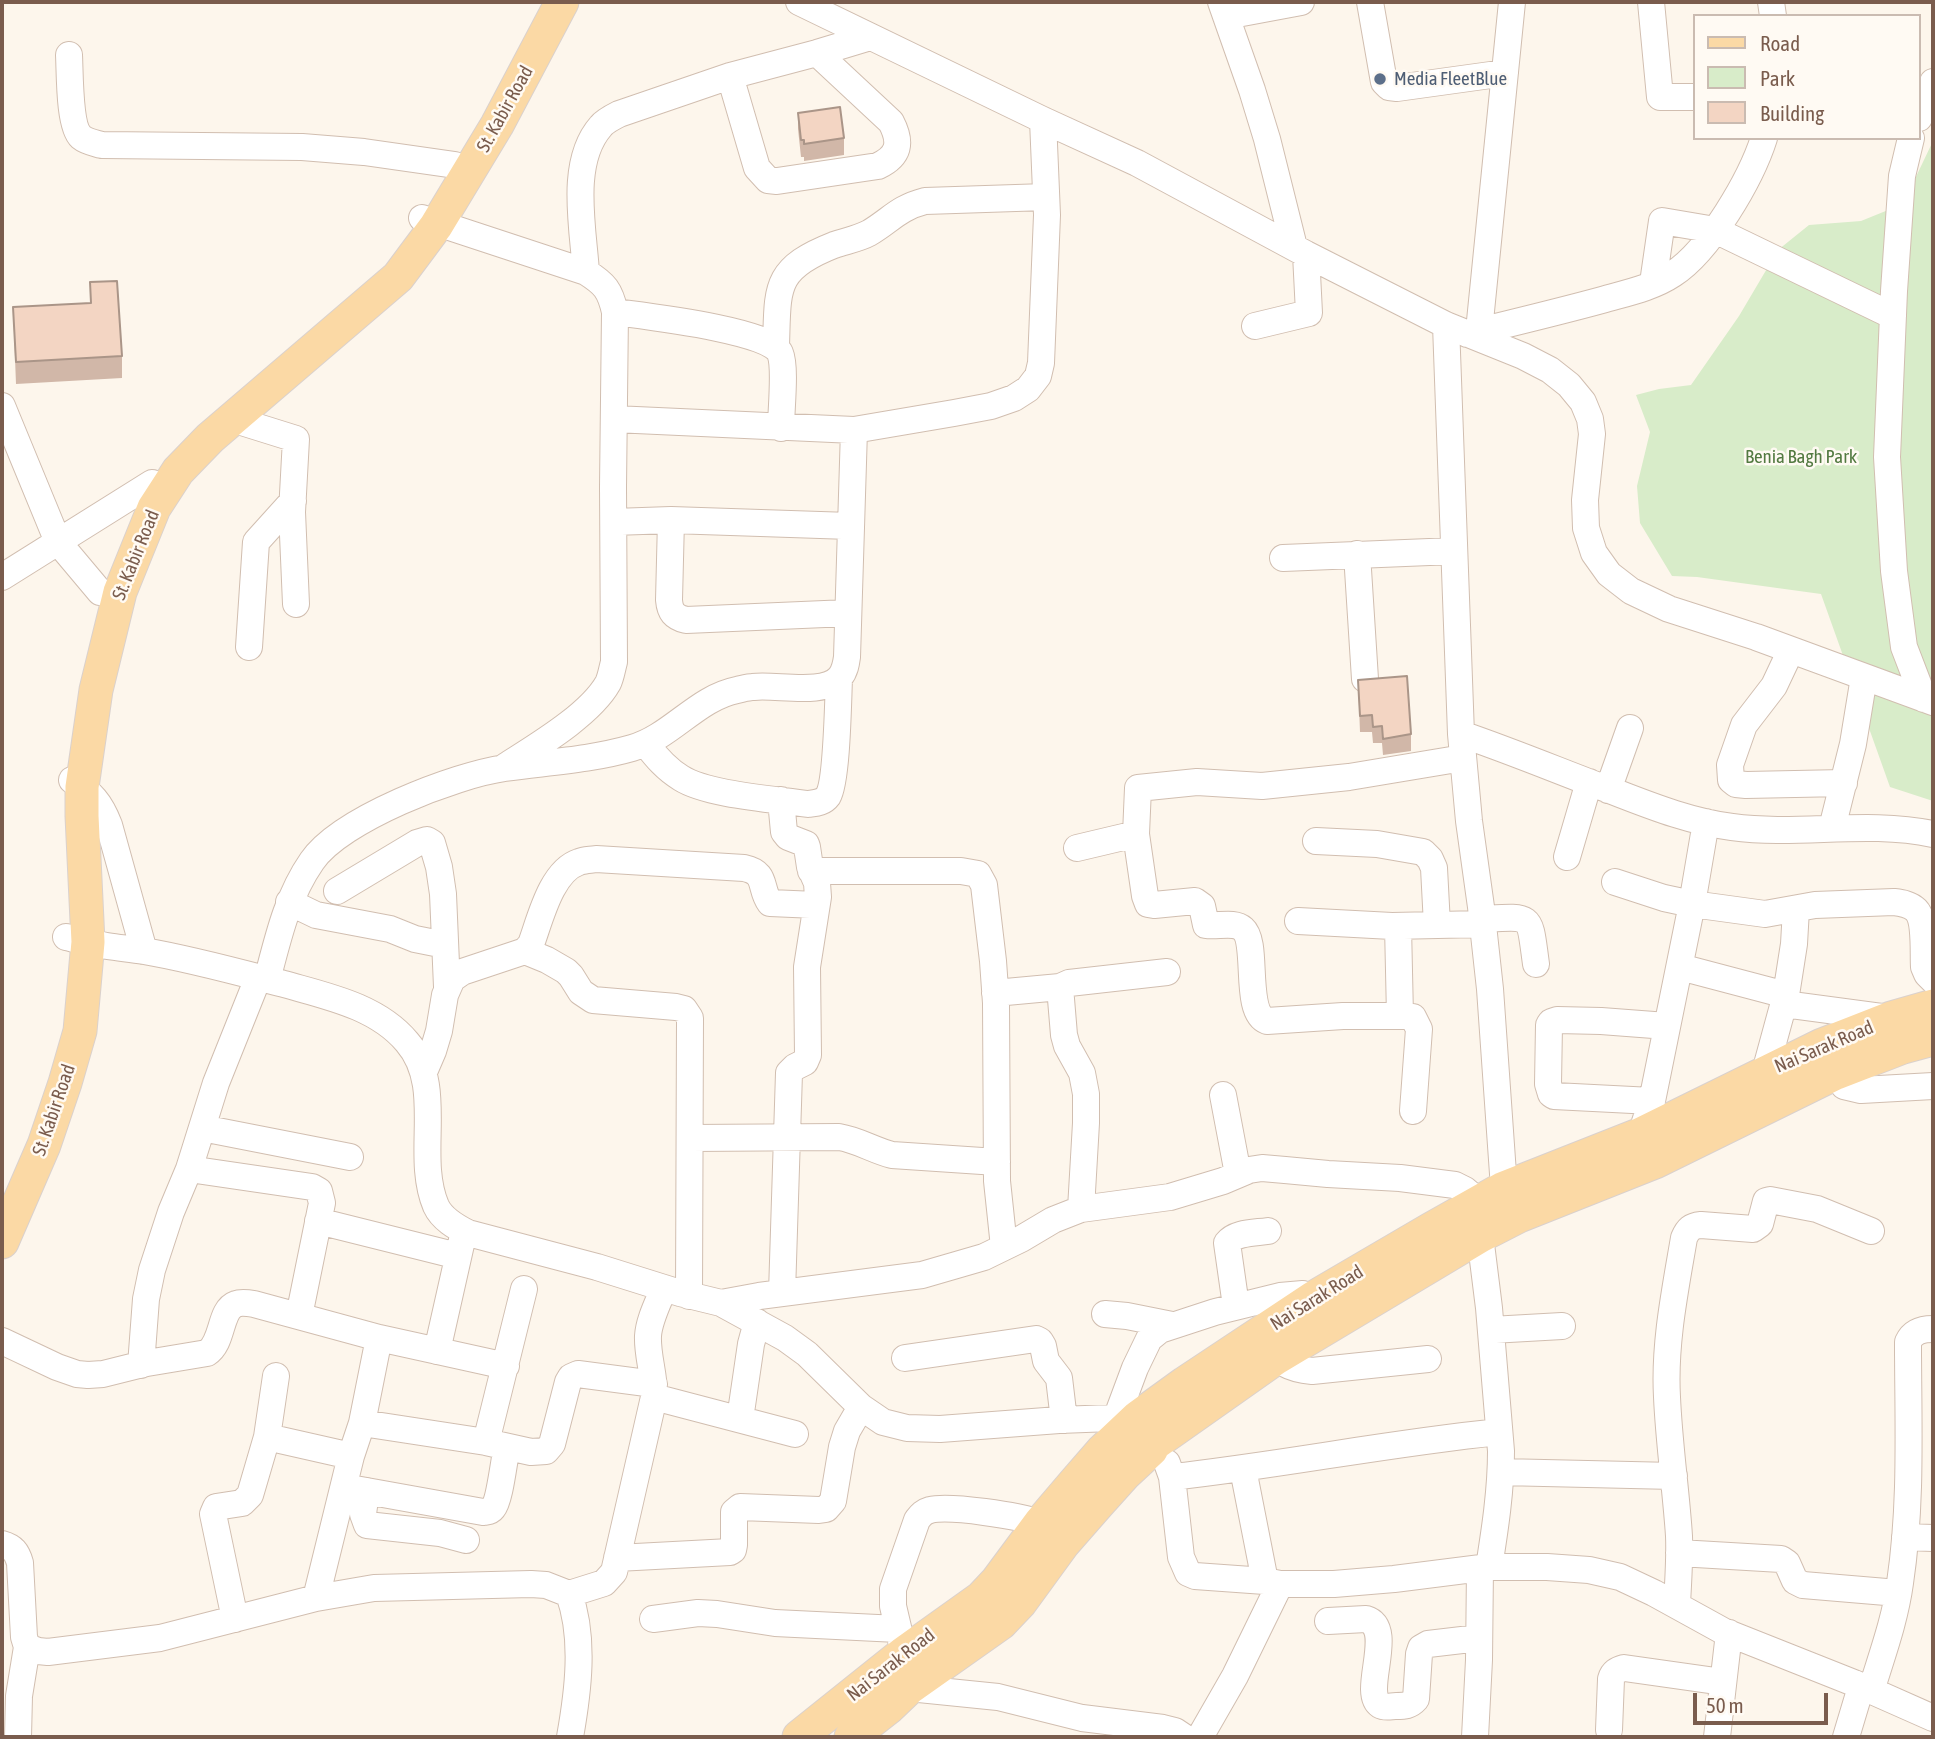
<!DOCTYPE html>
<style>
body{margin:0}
#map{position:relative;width:1935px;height:1739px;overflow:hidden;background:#fdf6ec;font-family:"Asap Condensed",sans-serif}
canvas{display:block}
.frame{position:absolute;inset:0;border:4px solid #7a5c4d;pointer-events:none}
.legend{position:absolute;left:1693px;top:14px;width:228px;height:126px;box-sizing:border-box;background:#fffaf3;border:2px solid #cabbb1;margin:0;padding:9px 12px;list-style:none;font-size:21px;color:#7a5c4d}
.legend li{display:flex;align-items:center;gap:14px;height:35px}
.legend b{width:35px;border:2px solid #cabbb1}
.scale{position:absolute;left:1693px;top:1693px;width:135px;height:32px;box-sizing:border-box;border:4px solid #7a5c4d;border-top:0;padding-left:9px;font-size:21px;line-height:24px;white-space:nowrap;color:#7a5c4d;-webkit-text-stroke:5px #fffaf3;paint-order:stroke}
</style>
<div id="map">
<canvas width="1935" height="1739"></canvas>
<div class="frame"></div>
<ul class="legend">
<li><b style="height:9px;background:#fbd9a5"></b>Road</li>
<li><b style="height:19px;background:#d8ecc9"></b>Park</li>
<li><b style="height:19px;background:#f3d5c3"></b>Building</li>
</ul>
<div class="scale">50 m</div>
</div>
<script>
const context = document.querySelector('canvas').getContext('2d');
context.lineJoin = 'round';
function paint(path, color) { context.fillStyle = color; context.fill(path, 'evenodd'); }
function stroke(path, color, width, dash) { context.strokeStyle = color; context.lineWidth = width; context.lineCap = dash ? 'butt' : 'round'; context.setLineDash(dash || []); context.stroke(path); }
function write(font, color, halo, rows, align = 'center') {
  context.font = font + ' "Asap Condensed",sans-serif'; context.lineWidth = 5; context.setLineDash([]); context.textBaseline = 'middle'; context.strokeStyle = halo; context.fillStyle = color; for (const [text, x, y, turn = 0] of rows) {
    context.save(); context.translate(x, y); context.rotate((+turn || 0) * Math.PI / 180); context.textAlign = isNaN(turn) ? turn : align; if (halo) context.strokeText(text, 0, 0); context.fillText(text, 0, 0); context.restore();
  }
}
const green = new Path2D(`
 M 1933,141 L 1933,801 L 1890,787 L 1821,594 L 1697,577 L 1672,576 L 1640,523 L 1637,486 L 1650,432 L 1636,395 L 1659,389 L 1691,385 L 1739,316 L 1778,250 L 1809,225 L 1861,221 L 1903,204 Z`);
const minor = new Path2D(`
 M 799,2 L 1043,120 L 1137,163 L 1306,254 L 1446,325 L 1523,356 L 1550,370 L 1569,385 L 1583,402 L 1590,419 L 1592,434 L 1585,500 L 1586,528 L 1594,553 L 1609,574 L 1631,591 L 1669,609 L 1756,637 L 1933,702
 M 1221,2 L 1252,90 L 1267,139 L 1294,247
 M 1370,2 L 1384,82 L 1389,87 L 1397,88 L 1505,73
 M 1651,2 L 1660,97 L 1695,97
 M 1771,2 L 1773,16
 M 1226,16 L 1301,2
 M 69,55 C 70,73 69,126 81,137 C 87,142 95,143 102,145 L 302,147 L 364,152 L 455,165
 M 730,76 L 757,168 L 768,180 L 777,181 L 878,166 C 899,156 902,143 891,122 L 817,53
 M 1919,118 L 1933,82
 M 1911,138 L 1902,176 L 1894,291 L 1887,457 L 1894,571 L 1904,647 L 1924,699
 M 422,218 L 586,272 C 605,284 610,290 615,312 L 613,487 L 614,662 C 612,669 611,677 608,683 C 590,715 537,746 506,766
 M 586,272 C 583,227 569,162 601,126 C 605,121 613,117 619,114 L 730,76 L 817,53 L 870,37
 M 1653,283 L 1662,221 L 1715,230 L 1893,316
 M 615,312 C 643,316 770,330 780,353 C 786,367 781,410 781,428
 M 1446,325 L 1461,734 L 1469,821 L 1481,907 L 1490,989 L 1504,1188
 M 1255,326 L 1309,313 L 1306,254
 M 1479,331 L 1512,2
 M 1467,334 C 1512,323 1558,312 1602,300 C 1626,293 1652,288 1673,274 C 1709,251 1751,179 1764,138
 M 776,346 C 778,288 773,269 834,245 C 845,241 858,239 869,233 C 891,220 898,208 925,201 L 1046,197
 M 2,406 L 58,542 L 100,592
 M 232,419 L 296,439 L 292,512 L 296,604
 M 614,419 L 854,430
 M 671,520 L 669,600 C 670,612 674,617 686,620 L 848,613
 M 614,522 L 671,520 L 850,526
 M 1357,554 L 1365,679
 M 1283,558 L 1454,551
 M 2,577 L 152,483
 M 249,647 L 256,542 L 293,501
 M 1791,650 L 1774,686 L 1744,725 L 1730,765 L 1731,780 L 1736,784 L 1746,785 L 1844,783
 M 1461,734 C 1514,752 1566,774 1620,794 C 1656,808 1693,822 1732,827 C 1798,836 1867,820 1933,834
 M 646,744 C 656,757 666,769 681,778 C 708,795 774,799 808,804 C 815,803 823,803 828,796 C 837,781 838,701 839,679
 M 72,780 C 92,794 100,802 109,825 L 144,951
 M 1608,790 L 1630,728
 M 781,800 L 784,832 L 788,837 L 806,844 L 807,847 L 810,867 L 817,883 L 818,897 L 807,967 L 808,1055 L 805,1062 L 795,1067 L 789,1073 L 782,1293
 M 1832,828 L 1853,744 L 1864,677
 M 1316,841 L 1377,844 L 1423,852 L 1430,859 L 1434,868 L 1437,925
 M 1077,848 L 1136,834
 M 1567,857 L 1589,782
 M 811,871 L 961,871 L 978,874 L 984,885 L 993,961 L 996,1003 L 997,1181 L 1004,1247
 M 1615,882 L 1664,898 L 1692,904 L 1765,914 L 1815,905 L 1894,902 C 1902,903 1910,904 1916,910 C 1926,920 1923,953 1924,967 L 1927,974 L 1933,980
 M 337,891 L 417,843 L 427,840 L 432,843 L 439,867 L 443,894 L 447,987
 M 289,902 L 316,915 L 390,929 L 415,939 L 445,945
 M 1483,919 C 1534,916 1529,914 1536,964
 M 1298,921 L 1392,926 L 1483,924
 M 1398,926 L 1400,1016
 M 66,937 C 80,940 94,944 107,946 C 120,948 132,949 144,951 C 191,959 238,972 284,984 C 326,996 377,1006 407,1042 C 446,1087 414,1154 436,1206 C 442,1219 456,1227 468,1233 L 597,1267 L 680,1293 L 721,1303 L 785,1338 L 807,1354 L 861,1407 L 883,1422 L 907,1428 L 940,1429 L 1059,1420 L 1138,1417
 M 525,951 L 547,960 L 566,971 L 571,976 L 581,992 L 593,1000 L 676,1007 L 684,1009 L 690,1018 L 689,1296
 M 1680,967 L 1786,995
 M 267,980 C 278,938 287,897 312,861 C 341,819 455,775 505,768 C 548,762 590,760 632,748 C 671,737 697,698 737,690 C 742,689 748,687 753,687 C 776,684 825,696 840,677 C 845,671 846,664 847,657 L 854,430 L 954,413 L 991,406 L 1014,398 L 1028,389 L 1038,376 L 1041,363 L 1047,215 L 1043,120
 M 995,993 L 1060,987
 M 1784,1004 L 1889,1018
 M 424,1072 L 433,1051 L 439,1031 L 445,995 L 452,979 L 462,972 L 525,951 L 531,944 C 540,920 551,871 579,862 C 584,860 590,860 596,859 L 744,868 C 768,873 759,888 770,903 L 816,905
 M 1765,1072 L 1786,995 L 1794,944 L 1796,909
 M 1836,1073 L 1844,1086 L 1861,1090 L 1933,1086
 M 1223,1095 L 1238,1174
 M 1652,1101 L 1554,1096 L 1551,1094 L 1548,1084 L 1549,1025 L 1551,1022 L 1557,1020 L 1601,1021 L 1667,1026
 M 1413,1111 L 1419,1029 L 1413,1017 L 1406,1016 L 1343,1016 L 1267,1021 C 1243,1012 1259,943 1243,929 C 1234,921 1217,927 1206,925 L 1202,906 L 1195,901 L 1154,905 L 1148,904 L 1145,896 L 1136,834 L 1138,788 L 1197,782 L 1262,786 L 1349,777 L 1463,758
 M 202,1128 L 350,1157
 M 1641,1134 L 1652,1101 L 1692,904 L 1706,822
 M 691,1138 L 839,1137 C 858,1140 873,1150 892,1155 L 997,1162
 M 189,1169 L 312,1187 L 319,1191 L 322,1203 L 299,1316
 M 1081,1209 L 1086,1123 L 1086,1094 L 1082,1073 L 1067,1046 L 1064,1035 L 1060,987 L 1069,983 L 1167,972
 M 318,1221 L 458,1256
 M 1480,1236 L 1489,1308 L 1501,1451 C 1501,1490 1495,1529 1489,1567
 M 721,1303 L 759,1296 L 922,1275 L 984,1257 L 1021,1239 L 1053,1220 L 1081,1209 L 1170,1197 L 1223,1181 L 1249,1170 L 1262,1168 L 1285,1170 L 1328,1174 L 1400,1178 L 1455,1185 L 1465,1190 L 1471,1195 L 1475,1205
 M 1236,1306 L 1227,1243 C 1235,1232 1255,1233 1268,1231
 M 1105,1314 L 1127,1316 L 1172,1325
 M 1491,1330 L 1562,1326
 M 2,1341 L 57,1367 L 77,1374 L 88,1375 L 103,1374 L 147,1363 L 207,1353 C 224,1342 219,1310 236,1304 C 241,1302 248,1303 254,1304 L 379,1338
 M 1263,1346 C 1280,1362 1288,1369 1312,1371 L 1428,1359
 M 437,1351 L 462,1240
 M 905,1358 L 1036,1339 L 1040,1341 L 1043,1346 L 1046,1361 L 1059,1378 L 1064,1420
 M 141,1365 L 146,1299 L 152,1270 L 171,1212 L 189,1169 L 216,1083 L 258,978
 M 654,1397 L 795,1434
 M 740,1419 L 751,1344 L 757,1322
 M 1116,1419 L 1135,1368 L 1149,1339 L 1160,1330 L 1215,1312 L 1280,1296 L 1303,1294 L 1313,1298
 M 362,1423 L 379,1338 L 506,1366
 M 267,1437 L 351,1456
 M 486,1442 L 531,1452 L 546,1451 L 552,1444 L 568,1382 L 571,1377 L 578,1374 L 654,1384
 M 1167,1463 L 1172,1477 L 1181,1557 L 1188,1573 L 1195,1576 L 1265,1581
 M 1243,1469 L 1265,1581 L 1280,1584
 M 1501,1472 L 1674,1476
 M 1172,1477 C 1281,1465 1389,1443 1499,1432
 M 344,1487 L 483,1512 C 488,1511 490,1512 493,1508 C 500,1500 504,1459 507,1447
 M 366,1491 L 363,1514 L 367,1525 L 440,1533 L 466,1540
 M 1905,1537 L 1933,1538
 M 2,1544 C 13,1547 17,1552 20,1563 L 24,1637 L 27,1647 L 38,1651 L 48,1652 L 160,1638 L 316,1598 L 374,1588 L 531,1584 L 546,1585 L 569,1594 C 585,1638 578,1692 570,1737
 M 1679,1553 L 1781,1559 L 1787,1563 L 1795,1581 L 1803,1585 L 1898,1593
 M 617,1558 L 730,1552 L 733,1550 L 734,1545 L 734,1512 L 740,1507 L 819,1510 L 826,1509 L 833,1501 L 842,1447 L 847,1431 L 861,1407
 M 569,1594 L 604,1583 L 614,1572 L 654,1397 C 655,1376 647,1356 648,1336 C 649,1320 658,1303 664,1288
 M 316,1598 L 351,1456 L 362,1423 L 486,1442 L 524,1289
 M 1677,1605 C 1678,1582 1680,1559 1679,1536 C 1676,1490 1669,1444 1667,1397 C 1664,1344 1675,1291 1684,1238 C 1688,1229 1691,1226 1701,1225 L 1753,1229 L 1760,1224 L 1766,1201 L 1770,1200 L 1817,1209 L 1871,1231
 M 235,1619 L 213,1514 L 216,1507 L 242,1503 L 250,1495 L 267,1437 L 276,1376
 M 653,1619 L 698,1613 L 717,1614 L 775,1623 L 898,1629
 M 1328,1621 L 1366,1619 C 1396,1628 1361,1692 1380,1705 C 1385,1708 1391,1706 1396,1706 C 1404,1706 1410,1706 1416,1699 L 1419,1654 L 1421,1648 L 1428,1644 L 1479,1638
 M 904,1653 L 893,1606 L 893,1589 L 917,1520 C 921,1515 923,1512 930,1510 C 950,1505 1019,1516 1040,1523
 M 909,1688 L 998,1697 L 1082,1718 L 1163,1728 L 1175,1731 L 1184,1737
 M 1871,1691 C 1882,1655 1895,1620 1900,1583 C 1912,1503 1908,1423 1908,1342 C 1913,1331 1922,1329 1933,1329
 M 1609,1730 L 1611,1679 C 1613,1672 1617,1670 1624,1668 L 1723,1682
 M 18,1737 L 19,1696 L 27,1647
 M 1200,1737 L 1235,1676 L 1280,1584 L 1334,1584 L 1394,1579 L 1489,1567 L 1547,1567 L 1589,1570 L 1620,1577 L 1654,1593 L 1723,1631 L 1854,1683 L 1933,1718
 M 1475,1737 L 1479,1660 L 1480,1568
 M 1717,1737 L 1729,1633
 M 1846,1737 L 1861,1687`);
const major = new Path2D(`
 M 2,1242 L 44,1145 L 65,1083 L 80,1031 L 88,942 L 82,816 L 82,787 L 96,690 L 120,592 L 154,508 L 178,471 L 210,438 L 398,277 L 436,226 L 497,125 L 562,2
 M 799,1737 L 904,1653 L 981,1598 L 997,1581 L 1040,1523 L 1075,1482 L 1102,1451 L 1138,1417 L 1185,1383 L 1313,1298 L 1431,1229 L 1504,1188 L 1641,1134 L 1822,1045 L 1891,1018 L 1933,1006
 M 851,1737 L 888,1708 L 909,1688 L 1001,1623 L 1020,1603 L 1063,1544 L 1098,1504 L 1124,1475 L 1151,1450 L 1154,1444 L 1276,1358 L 1480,1236 L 1519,1216 L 1655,1162 L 1836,1073 L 1903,1047 L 1933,1039`);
const wall = new Path2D(`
 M 798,113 L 844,138 L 844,155 L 804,161 L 804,157 L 801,157 L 798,129 Z
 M 90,282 L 122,356 L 122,378 L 16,384 L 13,307 L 90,303 Z
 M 1358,680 L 1411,734 L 1411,751 L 1383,755 L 1382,743 L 1373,743 L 1372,732 L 1360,732 Z`);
const building = new Path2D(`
 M 840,107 L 844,138 L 804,144 L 804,140 L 801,140 L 798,113 Z
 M 117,281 L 122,356 L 16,362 L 13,307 L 91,303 L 90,282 Z
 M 1407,676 L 1411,734 L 1383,739 L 1382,726 L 1373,727 L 1372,715 L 1360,716 L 1358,680 Z`);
const markers = [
 [1380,79,7,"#5c6f8a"]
];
const serviceNames = [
 ["Media FleetBlue",1394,79]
];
const streetNames = [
 ["St. Kabir Road",505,109,-61],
 ["St. Kabir Road",136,555,-68],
 ["Nai Sarak Road",1824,1047,-23],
 ["St. Kabir Road",54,1110,-71],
 ["Nai Sarak Road",1317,1298,-32],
 ["Nai Sarak Road",891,1665,-38]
];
const parkNames = [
 ["Benia Bagh Park",1801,457]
];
paint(green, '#d8ecc9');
stroke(minor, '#d1beb0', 28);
stroke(major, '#dad1cd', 35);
stroke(minor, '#fff', 26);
stroke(major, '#fbd9a5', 33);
paint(wall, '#d1b7a8');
paint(building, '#f3d5c3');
stroke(building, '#aa9588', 2);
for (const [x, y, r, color] of markers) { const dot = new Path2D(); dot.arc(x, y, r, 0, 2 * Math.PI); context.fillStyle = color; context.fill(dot); stroke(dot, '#fffaf3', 2.5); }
write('19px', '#4e5e75', '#fffaf3', serviceNames, 'left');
write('19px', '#7a5c4d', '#fffaf3', streetNames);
write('19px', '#537a41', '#fffaf3', parkNames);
</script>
